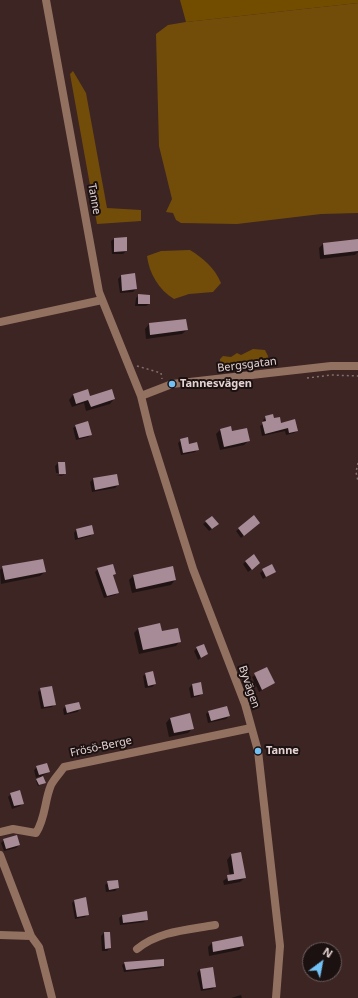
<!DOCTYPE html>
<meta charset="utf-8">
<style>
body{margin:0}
#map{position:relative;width:358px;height:998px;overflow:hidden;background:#3d2524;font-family:"Noto Sans",sans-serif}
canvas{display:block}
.north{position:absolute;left:302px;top:942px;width:40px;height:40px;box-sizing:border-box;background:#1c1111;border:1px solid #6c5f5e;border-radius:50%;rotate:32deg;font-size:11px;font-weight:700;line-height:16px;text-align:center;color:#e4d3d2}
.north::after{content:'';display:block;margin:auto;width:14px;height:18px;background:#72c1f5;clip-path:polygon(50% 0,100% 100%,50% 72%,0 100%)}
</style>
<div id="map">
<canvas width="358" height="998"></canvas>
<div class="north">N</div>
</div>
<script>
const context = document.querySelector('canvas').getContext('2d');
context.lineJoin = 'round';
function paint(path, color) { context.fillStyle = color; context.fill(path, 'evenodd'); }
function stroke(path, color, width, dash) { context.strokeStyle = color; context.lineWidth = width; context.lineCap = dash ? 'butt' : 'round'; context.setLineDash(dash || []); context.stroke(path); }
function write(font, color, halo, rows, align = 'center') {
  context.font = font + ' "Noto Sans",sans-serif'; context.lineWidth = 4; context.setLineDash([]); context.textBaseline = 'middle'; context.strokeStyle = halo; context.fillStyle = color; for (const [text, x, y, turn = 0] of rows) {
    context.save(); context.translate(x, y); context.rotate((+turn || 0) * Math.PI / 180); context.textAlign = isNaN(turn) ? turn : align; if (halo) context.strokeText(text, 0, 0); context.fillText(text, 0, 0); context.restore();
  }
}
const green = new Path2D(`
 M 180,0 L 358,0 L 358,3 L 186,22 Z`);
const forest = new Path2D(`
 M 358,3 L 358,213 L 321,214 L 237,224 L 181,223 L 176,220 L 173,213 L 166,212 L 172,199 L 159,146 L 156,34 L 168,25 L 186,22 Z
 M 73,71 L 86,93 L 107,208 L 141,210 L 141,221 L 97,224 L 70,74 Z
 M 190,250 C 204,259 214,267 221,283 L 213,292 L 189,294 L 174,299 C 159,290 149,273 147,256 L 161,251 Z
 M 253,349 L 265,350 L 268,356 L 267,363 L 244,368 L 234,367 L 231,369 L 220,365 L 220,359 L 223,356 L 231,357 L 237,353 L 241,355 Z`);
const shadow = new Path2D(`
 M 114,239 L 126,251 L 123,254 L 112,254 L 111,241 Z
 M 358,240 L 358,252 L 355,255 L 320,259 L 319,248 L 323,244 Z
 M 121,276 L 136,289 L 133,292 L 120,293 L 118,279 Z
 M 139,295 L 149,304 L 146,306 L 135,306 L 136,298 Z
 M 149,324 L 187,330 L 182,334 L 146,339 L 145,329 Z
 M 73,395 L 90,397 L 114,399 L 110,404 L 86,411 L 84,403 L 72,407 L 69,400 Z
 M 266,417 L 280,424 L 297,431 L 294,433 L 286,435 L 285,431 L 262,436 L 260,426 L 264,423 L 263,420 Z
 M 76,426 L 91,434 L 88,437 L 76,440 L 73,428 Z
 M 220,430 L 249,440 L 244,445 L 220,450 L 216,434 Z
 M 181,440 L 188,445 L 198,449 L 195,452 L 181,455 L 178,443 Z
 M 58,463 L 64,463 L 65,473 L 62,476 L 56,476 L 63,475 L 63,473 L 56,473 L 55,466 Z
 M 116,475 L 118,485 L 115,488 L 92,492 L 90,482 L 93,479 Z
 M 206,522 L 215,527 L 209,531 L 203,524 Z
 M 256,525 L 241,538 L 236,531 L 239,529 Z
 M 76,530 L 93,533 L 90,536 L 75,540 L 74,533 Z
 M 246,561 L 256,566 L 248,572 L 243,564 Z
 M 272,565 L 275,571 L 263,579 L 260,573 Z
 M 3,567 L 45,572 L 40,576 L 1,584 L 0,570 Z
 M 98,569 L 114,574 L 113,576 L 118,592 L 115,595 L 104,598 L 95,572 Z
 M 133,576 L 175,580 L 171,585 L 132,593 L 129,580 Z
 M 138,629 L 161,632 L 180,641 L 176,646 L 139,654 L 134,633 Z
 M 197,648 L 207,654 L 198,660 L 194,651 Z
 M 266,669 L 274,683 L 259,692 L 252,677 Z
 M 146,674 L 155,684 L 152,687 L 145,688 L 143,676 Z
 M 200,683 L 202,694 L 199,696 L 191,698 L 189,688 L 192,685 Z
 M 41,689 L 55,704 L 52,707 L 41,709 L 38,692 Z
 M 66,706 L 80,709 L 77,712 L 64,715 L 63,709 Z
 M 209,711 L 229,716 L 226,719 L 208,723 L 206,714 Z
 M 170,718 L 193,728 L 188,733 L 169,737 L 166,723 Z
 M 37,767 L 49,772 L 42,776 L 44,783 L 38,786 L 36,781 L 40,776 L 36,778 L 34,770 Z
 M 11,794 L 23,803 L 20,806 L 12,809 L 8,797 Z
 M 4,840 L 19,845 L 16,848 L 4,851 L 1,843 Z
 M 240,853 L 245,878 L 240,882 L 224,885 L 223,881 L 230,876 L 227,860 L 231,855 Z
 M 108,882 L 118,888 L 115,891 L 106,892 L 105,885 Z
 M 75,900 L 88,914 L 85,917 L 75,919 L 72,903 Z
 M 146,912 L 147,919 L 144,922 L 120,925 L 119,918 L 122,915 Z
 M 104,933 L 109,933 L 110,948 L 107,951 L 102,951 L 101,936 Z
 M 212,943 L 243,946 L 239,950 L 209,956 L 208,947 Z
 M 125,963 L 163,966 L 161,968 L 124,972 L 122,965 Z
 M 200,970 L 215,986 L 213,989 L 201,991 L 197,973 Z
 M 241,995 L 242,998 L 231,998 Z`);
const building = new Path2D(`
 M 127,237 L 127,251 L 114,252 L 114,238 Z
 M 358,239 L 358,251 L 324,255 L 323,243 Z
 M 135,273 L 137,289 L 122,291 L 121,275 Z
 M 138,294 L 150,295 L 150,304 L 138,304 Z
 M 186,319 L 188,330 L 150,335 L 149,323 Z
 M 88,389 L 90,396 L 112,389 L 115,399 L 91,407 L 88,400 L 76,404 L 73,394 Z
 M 273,414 L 274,418 L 280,417 L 281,423 L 295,419 L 298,431 L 289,433 L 288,428 L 265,434 L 262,422 L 266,421 L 265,416 Z
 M 88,421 L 92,435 L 79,438 L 75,425 Z
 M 231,426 L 232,431 L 247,428 L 250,441 L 224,447 L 220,429 Z
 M 188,437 L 189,444 L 197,442 L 199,450 L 183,453 L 180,439 Z
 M 58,462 L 65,462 L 66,474 L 59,474 Z
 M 117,474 L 119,485 L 95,490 L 93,478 Z
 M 254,515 L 260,523 L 244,536 L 238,528 Z
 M 212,516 L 219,524 L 212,529 L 205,521 Z
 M 92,525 L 94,534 L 78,538 L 76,529 Z
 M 254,554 L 260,563 L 252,570 L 245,561 Z
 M 43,559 L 46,572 L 5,580 L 2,566 Z
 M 113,564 L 116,574 L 113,575 L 119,593 L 107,596 L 97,568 Z
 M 272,564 L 276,572 L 266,577 L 262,569 Z
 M 173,566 L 176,580 L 136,589 L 133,575 Z
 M 160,623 L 162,631 L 178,628 L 181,642 L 143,650 L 138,628 Z
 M 204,644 L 208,654 L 201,658 L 196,647 Z
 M 267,667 L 275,683 L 262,690 L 254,673 Z
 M 153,671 L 156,684 L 148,686 L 145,673 Z
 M 201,682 L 203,694 L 194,696 L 192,684 Z
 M 52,686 L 56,705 L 44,707 L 40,688 Z
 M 79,702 L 81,709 L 67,713 L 65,705 Z
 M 227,706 L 230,716 L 211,721 L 208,711 Z
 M 190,713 L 194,729 L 174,733 L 170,718 Z
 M 47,763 L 50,772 L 39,775 L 36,766 Z
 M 43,776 L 46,783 L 39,785 L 36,779 Z
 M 20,790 L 24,804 L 14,806 L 10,793 Z
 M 17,835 L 20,845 L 6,849 L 3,839 Z
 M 241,852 L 246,878 L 228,881 L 227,875 L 234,874 L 231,854 Z
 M 118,880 L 119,888 L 109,890 L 107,881 Z
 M 86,897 L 89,915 L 77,917 L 74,900 Z
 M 147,911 L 148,920 L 123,923 L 122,915 Z
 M 104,932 L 110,932 L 111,948 L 105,949 Z
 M 242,936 L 244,946 L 213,952 L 212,942 Z
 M 164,959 L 164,966 L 126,970 L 124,962 Z
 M 213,967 L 216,987 L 203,989 L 200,969 Z`);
const path = new Path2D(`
 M 137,366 L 161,373 L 162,379
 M 307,378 L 331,375 L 358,376
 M 358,463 L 356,472 L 358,481`);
const minor = new Path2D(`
 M 46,0 L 99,292 L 141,396 L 150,433 L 193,569 L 245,704 L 258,751 L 280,946 L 276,998
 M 0,322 L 102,300
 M 141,396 L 172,384 L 331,366 L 358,366
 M 0,832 L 13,829 L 36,833 C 46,817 44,802 51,785 C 54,779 60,773 64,767 L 251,728
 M 0,855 L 31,936
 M 0,935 L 31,936 L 39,947 L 52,998
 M 137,949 C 159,931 187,930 215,925`);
const markers = [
 [172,384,4,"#72c1f5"],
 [258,751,4,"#72c1f5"]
];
const streetNames = [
 ["Tanne",94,199,80],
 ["Bergsgatan",247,365,-7],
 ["Byvägen",249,687,71],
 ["Frösö-Berge",101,747,-12]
];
const poiNames = [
 ["Tannesvägen",180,384],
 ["Tanne",266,751]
];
paint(green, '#724d00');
paint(forest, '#724d09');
paint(shadow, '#0007');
paint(building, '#a78b97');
stroke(path, '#846f6e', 1.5, [2, 3]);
stroke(minor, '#937160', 8);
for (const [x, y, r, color] of markers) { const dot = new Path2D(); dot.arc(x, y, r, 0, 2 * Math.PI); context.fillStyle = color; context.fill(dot); stroke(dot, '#1c1111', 1.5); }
write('11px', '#e4d3d2', '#1c1111', streetNames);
write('bold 11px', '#e4d3d2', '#1c1111', poiNames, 'left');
</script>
